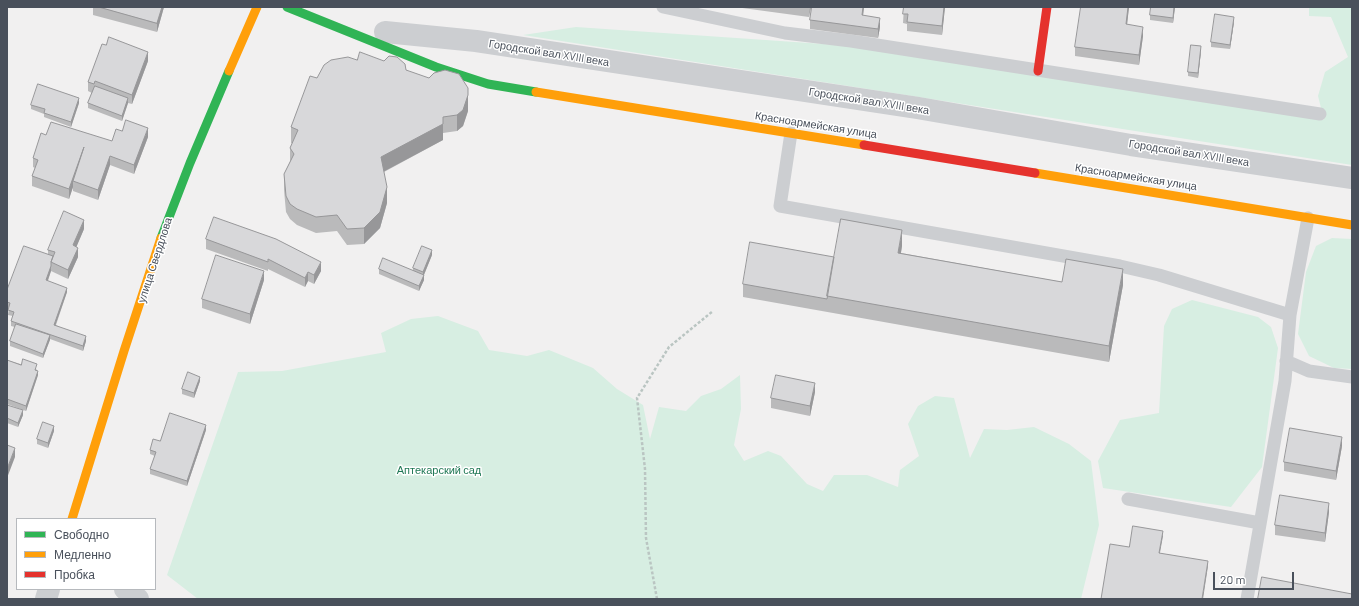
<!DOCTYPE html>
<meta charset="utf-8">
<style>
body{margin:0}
#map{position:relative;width:1359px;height:606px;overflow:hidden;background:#f1f0f0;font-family:Barlow,sans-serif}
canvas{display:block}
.frame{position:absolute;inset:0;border:8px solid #49505b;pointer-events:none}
.legend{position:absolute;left:16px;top:518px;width:140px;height:72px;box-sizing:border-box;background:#fff;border:1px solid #b6b9bd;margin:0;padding:5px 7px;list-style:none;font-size:12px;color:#49505b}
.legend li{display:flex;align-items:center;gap:8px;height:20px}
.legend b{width:20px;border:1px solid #b6b9bd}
.scale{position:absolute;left:1213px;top:572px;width:81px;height:18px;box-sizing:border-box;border:2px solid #49505b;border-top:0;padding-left:5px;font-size:12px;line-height:14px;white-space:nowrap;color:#49505b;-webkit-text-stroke:3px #fff;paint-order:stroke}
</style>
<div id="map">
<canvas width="1359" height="606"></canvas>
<div class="frame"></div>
<ul class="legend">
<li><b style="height:5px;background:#30b455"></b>Свободно</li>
<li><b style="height:5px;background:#ff9f0a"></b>Медленно</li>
<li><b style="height:5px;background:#e5322d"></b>Пробка</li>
</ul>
<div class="scale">20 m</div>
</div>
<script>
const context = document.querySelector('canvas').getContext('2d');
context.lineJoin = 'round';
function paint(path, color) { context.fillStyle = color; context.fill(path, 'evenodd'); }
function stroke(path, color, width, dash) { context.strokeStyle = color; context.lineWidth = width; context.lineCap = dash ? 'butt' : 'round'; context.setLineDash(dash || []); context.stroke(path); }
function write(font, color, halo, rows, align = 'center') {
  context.font = font + ' Barlow,sans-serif'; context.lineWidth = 3; context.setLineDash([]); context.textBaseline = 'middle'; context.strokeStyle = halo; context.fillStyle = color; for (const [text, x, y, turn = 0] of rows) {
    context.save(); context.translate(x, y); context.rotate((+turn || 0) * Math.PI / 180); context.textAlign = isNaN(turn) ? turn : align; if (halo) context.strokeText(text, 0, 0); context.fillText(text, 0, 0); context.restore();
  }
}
const green = new Path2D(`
 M 1309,7 L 1352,7 L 1352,165 L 523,35 L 576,27 L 853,46 L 1324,120 L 1318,96 L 1325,72 L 1348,57 L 1331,17 L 1309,16 Z
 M 1332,238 L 1352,239 L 1352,369 L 1334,368 L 1309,356 L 1298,334 L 1306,272 L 1316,246 Z
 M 1192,300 L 1258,317 L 1271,327 L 1278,348 L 1262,467 L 1231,507 L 1103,488 L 1098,461 L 1120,420 L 1159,413 L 1164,326 L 1172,309 Z
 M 438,316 L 478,331 L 489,350 L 527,356 L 549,350 L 593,368 L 617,389 L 643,405 L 650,439 L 659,407 L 686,411 L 701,396 L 721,389 L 740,375 L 741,409 L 734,445 L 744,461 L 768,451 L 781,456 L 807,484 L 823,491 L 834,475 L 867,475 L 898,487 L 900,470 L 919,456 L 908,424 L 918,406 L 935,396 L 954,398 L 970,458 L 984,429 L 1007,430 L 1034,427 L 1069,444 L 1091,461 L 1099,525 L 1081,599 L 198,599 L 167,575 L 238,372 L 282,371 L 386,352 L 381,333 L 411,319 Z`);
const path = new Path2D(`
 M 657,599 L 646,538 L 645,469 L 637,398 L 669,347 L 713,311`);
const lane = new Path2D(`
 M 663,7 L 785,33 L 851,41 L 1320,114
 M 791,133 L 780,206 L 1120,266 L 1159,275 L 1290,315
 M 1286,361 L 1309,371 L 1352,377
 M 1128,499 L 1260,523
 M 1247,599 L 1285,381 L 1290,315 L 1308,218`);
const street = new Path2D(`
 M 385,32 L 476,41 L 918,108 L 1131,145 L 1352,178
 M 125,589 L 138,599
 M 46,599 L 49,589`);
const fast = new Path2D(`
 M 287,7 L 436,67 L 488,84 L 536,92
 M 161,238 L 190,163 L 229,71`);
const slow = new Path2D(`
 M 229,71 L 257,7
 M 536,92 L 864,145
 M 1035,173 L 1352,225
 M 72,519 L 124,351 L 161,238`);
const jam = new Path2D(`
 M 1038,71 L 1047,7
 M 864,145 L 1035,173`);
const wall = new Path2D(`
 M 93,7 L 164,7 L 157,32 L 93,15 Z
 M 735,7 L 811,7 L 809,17 Z
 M 812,7 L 864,7 L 863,15 L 880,27 L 878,38 L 810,29 L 810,20 Z
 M 904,7 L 945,7 L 942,35 L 907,31 L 907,24 L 903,23 Z
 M 1129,7 L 1127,24 L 1143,36 L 1139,65 L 1075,56 L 1075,47 Z
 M 1175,7 L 1173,23 L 1150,20 L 1150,15 Z
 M 1234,22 L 1230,49 L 1211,47 L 1211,42 Z
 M 1201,51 L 1198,78 L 1188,76 L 1188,72 Z
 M 357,60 L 406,70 L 468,111 L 463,126 L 457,131 L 443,133 L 443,140 L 384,172 L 387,203 L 380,228 L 364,244 L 347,245 L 337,231 L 316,233 L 297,225 L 290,219 L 286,212 L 284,190 L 284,174 L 290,162 L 290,148 L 292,143 L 291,143 L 291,127 L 317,78 Z
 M 148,61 L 132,104 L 128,103 L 122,121 L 88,108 L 88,103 L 92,93 L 88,91 L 88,82 Z
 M 79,103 L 71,127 L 44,117 L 44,114 L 31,109 L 31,105 Z
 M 122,131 L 148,137 L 134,174 L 110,165 L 98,200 L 73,191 L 73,187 L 69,199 L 32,186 L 32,176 L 35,168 L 33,167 L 33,158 L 46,135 L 112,141 Z
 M 84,229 L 76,247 L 78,257 L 68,279 L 51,271 L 48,281 L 67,292 L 56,325 L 86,341 L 83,351 L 50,339 L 43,358 L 10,346 L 10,341 L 15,327 L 11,326 L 11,321 L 13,316 L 8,315 L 9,308 L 7,307 L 7,290 L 48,254 L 48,250 Z
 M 206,239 L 321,271 L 314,284 L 308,281 L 305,287 L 268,269 L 268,271 L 206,249 Z
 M 902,246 L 901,253 L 1062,282 L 1123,285 L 1109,362 L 743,297 L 743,284 L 834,257 Z
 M 432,255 L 424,275 L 424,280 L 419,291 L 379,274 L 379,269 L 413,270 L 413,268 Z
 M 264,280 L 250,324 L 202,308 L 202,299 Z
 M 7,360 L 37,369 L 36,370 L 38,375 L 26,411 L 7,404 Z
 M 200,381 L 194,398 L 182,394 L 182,389 Z
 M 815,392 L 810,416 L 771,408 L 771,398 Z
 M 7,405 L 23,415 L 18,427 L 7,423 Z
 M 206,430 L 187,486 L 150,474 L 150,469 L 155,456 L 150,454 L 150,450 Z
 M 54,431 L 48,448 L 37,444 L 37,439 Z
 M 1342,446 L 1336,480 L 1284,471 L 1284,462 Z
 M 1329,512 L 1325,542 L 1275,535 L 1275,525 Z`);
const shadedWall = new Path2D(`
 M 162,7 L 164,7 L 157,32 L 157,23 Z
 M 810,7 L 811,7 L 809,17 Z
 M 863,7 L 864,7 L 862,25 L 862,15 Z
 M 944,7 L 945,7 L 942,35 L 942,26 Z
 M 1128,7 L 1129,7 L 1126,34 L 1126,24 Z
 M 1174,7 L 1175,7 L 1173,23 L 1173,18 Z
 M 1234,17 L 1234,22 L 1230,49 L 1230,45 Z
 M 880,18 L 880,27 L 878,38 L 878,29 Z
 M 1143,27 L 1143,36 L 1139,65 L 1139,55 Z
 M 1201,46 L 1201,51 L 1198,78 L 1198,73 Z
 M 148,52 L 148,61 L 132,104 L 132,95 Z
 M 468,95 L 468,111 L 463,126 L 457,131 L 457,115 Z
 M 79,98 L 79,103 L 71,127 L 71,122 Z
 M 128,98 L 128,103 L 122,121 L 122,116 Z
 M 443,117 L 443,140 L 381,173 L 381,157 Z
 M 148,128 L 148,137 L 134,174 L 134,165 Z
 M 84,147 L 73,181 L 73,187 L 69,199 L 69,189 Z
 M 110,156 L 110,165 L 98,200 L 98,190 Z
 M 387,187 L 387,203 L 380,228 L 364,244 L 364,228 Z
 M 84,220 L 84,229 L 73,255 L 73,245 Z
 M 902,230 L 902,246 L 898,269 L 898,253 Z
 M 78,248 L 78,257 L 68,279 L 68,270 Z
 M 432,250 L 432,255 L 423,277 L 423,272 Z
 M 321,262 L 321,271 L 314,284 L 314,275 Z
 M 51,266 L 51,271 L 46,285 L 46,280 Z
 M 1123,269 L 1123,285 L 1109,362 L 1109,346 Z
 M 264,271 L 264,280 L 250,324 L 250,314 Z
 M 308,272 L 308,281 L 305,287 L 305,278 Z
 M 424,275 L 424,280 L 419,291 L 419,286 Z
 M 67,288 L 67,292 L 54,329 L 54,325 Z
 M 50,335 L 50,340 L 43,358 L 43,354 Z
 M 86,336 L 86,341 L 83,351 L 83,346 Z
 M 38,371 L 38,375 L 26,411 L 26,406 Z
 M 200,377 L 200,381 L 194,398 L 194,393 Z
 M 815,383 L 815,392 L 810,416 L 810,406 Z
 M 23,410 L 23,415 L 18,427 L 18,423 Z
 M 206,425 L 206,430 L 187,486 L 187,481 Z
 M 54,426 L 54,431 L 48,448 L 48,443 Z
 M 1342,437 L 1342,446 L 1336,480 L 1336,471 Z
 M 15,448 L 15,457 L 7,478 L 7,469 Z
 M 1329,503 L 1329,512 L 1325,542 L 1325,533 Z
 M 1163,531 L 1163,536 L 1159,558 L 1159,553 Z
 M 1208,561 L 1208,566 L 1203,599 L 1202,599 Z`);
const building = new Path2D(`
 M 99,7 L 162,7 L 157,23 Z
 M 812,7 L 863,7 L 862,15 L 880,18 L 878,29 L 810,20 Z
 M 904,7 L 944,7 L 942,26 L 907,22 L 908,14 L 903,14 Z
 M 1081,7 L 1128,7 L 1126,24 L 1143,27 L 1139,55 L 1075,47 Z
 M 1151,7 L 1174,7 L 1173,18 L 1150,15 Z
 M 1215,14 L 1234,17 L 1230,45 L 1211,42 Z
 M 109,37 L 148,52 L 132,95 L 95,81 L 94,84 L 88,82 L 102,44 L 106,45 Z
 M 1191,45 L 1201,46 L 1198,73 L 1188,72 Z
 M 360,52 L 384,61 L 389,56 L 397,57 L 405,64 L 406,70 L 429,78 L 434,73 L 445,70 L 459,74 L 468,88 L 468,95 L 463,110 L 457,115 L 443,117 L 443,124 L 381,157 L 387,187 L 380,212 L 364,228 L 347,229 L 337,215 L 316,217 L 297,209 L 290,204 L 286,196 L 284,174 L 294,154 L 290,148 L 298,130 L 291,127 L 310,76 L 317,78 L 324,65 L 331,60 L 348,57 L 357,60 Z
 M 38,84 L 79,98 L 71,122 L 44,113 L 45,109 L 31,105 Z
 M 95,86 L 128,98 L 122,116 L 88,103 Z
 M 126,120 L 148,128 L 134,165 L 110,156 L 98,190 L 73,181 L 84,147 L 69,189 L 32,176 L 38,160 L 33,158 L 41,133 L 46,135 L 51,122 L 112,141 L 116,129 L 122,131 Z
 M 64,211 L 84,220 L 73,245 L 78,248 L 68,270 L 51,262 L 55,252 L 48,250 Z
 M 214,217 L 276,239 L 321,262 L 314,275 L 308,272 L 305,278 L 268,259 L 268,262 L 206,239 Z
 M 841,219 L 902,230 L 898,253 L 1062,282 L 1066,259 L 1123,269 L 1109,346 L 827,296 Z
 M 750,242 L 834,257 L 827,299 L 743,284 Z
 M 24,246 L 53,256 L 51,262 L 51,266 L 46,280 L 67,288 L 54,325 L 86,336 L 83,346 L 11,321 L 14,312 L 8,310 L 10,303 L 7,302 L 7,290 Z
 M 422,246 L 432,250 L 423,272 L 413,268 Z
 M 216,255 L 264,271 L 250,314 L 202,299 Z
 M 383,258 L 424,275 L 419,286 L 379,269 Z
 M 16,324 L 50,335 L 43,354 L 10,341 Z
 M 23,359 L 37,364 L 35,370 L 38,371 L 26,406 L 7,399 L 7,360 L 21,365 Z
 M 188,372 L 200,377 L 194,393 L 182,389 Z
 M 776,375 L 815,383 L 810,406 L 771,398 Z
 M 7,405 L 23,410 L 18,423 L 7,418 Z
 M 170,413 L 206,425 L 187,481 L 150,469 L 156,452 L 150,450 L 153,439 L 160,441 Z
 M 43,422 L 54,426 L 48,443 L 37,439 Z
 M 1290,428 L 1342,437 L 1336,471 L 1284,462 Z
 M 7,445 L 15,448 L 7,469 Z
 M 1280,495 L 1329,503 L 1325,533 L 1275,525 Z
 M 1133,526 L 1163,531 L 1159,553 L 1208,561 L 1202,599 L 1101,599 L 1110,544 L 1129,547 Z
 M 1262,577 L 1352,594 L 1351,599 L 1258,599 Z`);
const streetNames = [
 ["Городской вал XVIII века",549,53,9],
 ["Городской вал XVIII века",869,101,9],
 ["Красноармейская улица",816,125,9],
 ["Городской вал XVIII века",1189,153,9],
 ["Красноармейская улица",1136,177,9],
 ["улица Свердлова",155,260,-72]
];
const parkNames = [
 ["Аптекарский сад",439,470]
];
paint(green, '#d7eee2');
stroke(path, '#bac5c2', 2.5, [3, 2]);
stroke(lane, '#ccced1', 13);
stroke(street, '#ccced1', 22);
stroke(fast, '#30b455', 9);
stroke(slow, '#ff9f0a', 9);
stroke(jam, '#e5322d', 9);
paint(wall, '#bababb');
paint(shadedWall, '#979799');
paint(building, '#d8d8da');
stroke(building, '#979799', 1);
write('11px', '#49505b', '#fff', streetNames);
write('11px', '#1e7754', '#fff', parkNames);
</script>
